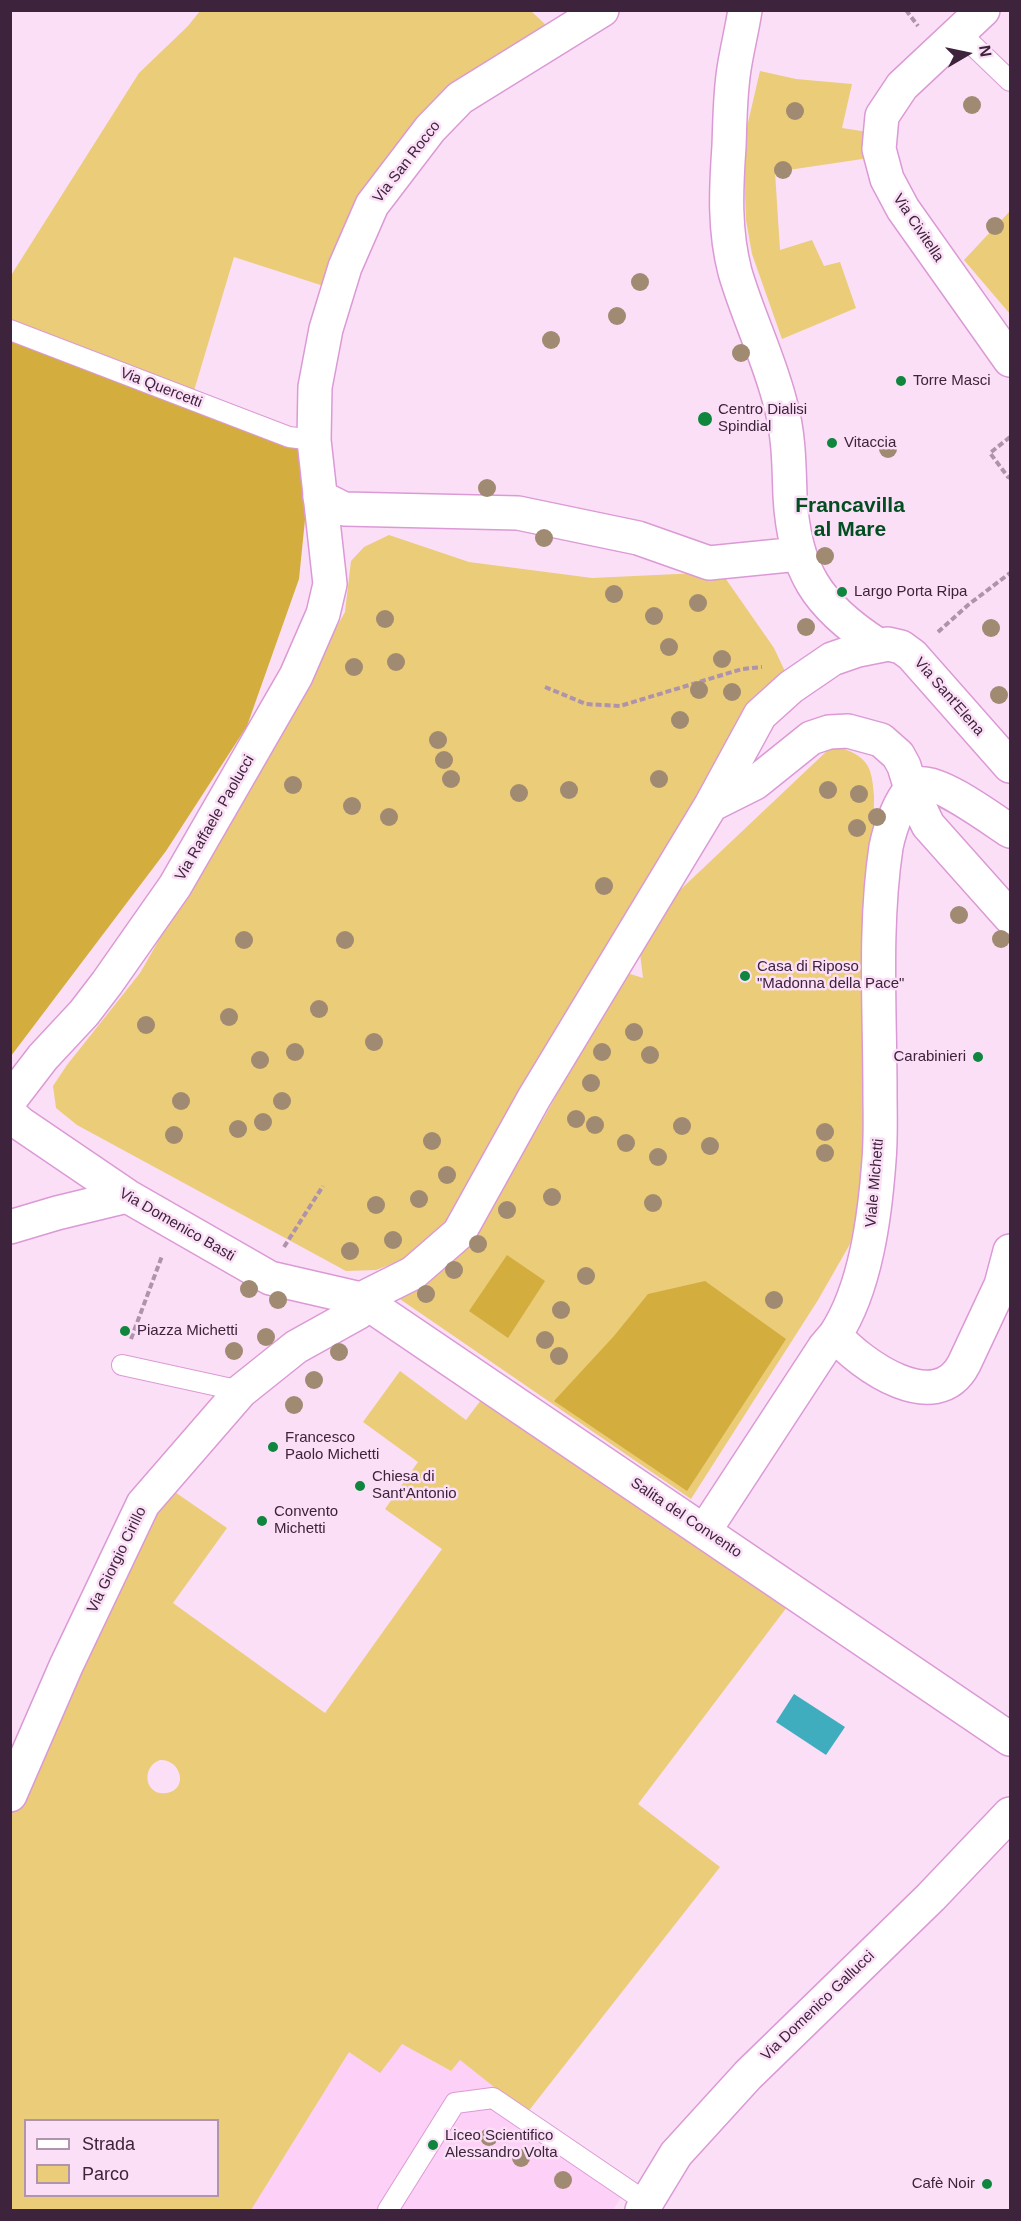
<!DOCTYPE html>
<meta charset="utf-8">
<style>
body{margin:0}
#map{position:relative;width:1021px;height:2221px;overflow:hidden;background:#fbdff7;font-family:Helvetica,sans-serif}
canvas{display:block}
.frame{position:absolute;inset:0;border:12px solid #3d233b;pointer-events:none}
.legend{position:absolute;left:24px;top:2119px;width:195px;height:78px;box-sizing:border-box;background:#fbdff7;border:2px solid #af94ac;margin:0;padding:8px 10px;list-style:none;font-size:18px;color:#3d233b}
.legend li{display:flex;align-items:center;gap:12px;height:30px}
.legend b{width:30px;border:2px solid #af94ac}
.north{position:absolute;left:937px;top:24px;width:60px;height:60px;-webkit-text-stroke:4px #fbdff7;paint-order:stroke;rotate:81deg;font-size:16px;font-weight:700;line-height:24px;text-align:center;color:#3d233b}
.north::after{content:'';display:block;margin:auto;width:21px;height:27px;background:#3d233b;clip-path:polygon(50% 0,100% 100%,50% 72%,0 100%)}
</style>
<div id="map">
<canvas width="1021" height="2221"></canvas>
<div class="frame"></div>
<ul class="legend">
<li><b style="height:8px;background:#fff"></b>Strada</li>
<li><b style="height:16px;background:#eacc79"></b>Parco</li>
</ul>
<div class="north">N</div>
</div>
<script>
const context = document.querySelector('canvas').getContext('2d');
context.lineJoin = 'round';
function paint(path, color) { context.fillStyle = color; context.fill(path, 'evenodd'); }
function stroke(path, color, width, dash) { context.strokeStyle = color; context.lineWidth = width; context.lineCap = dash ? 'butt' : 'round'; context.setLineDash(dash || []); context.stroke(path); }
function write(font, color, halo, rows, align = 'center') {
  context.font = font + ' Helvetica,sans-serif'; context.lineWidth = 5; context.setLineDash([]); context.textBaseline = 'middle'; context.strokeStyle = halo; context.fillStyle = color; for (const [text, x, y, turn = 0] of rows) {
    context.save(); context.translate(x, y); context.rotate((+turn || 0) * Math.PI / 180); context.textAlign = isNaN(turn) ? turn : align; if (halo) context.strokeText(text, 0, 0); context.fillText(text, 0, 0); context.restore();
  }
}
const built = new Path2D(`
 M 402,2044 L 450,2071 L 460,2060 L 627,2188 L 613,2210 L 251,2210 L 349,2052 Z`);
const green = new Path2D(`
 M 200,11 L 531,11 L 548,27 L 432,113 L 336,290 L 234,257 L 193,394 L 11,325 L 10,277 L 139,73 L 188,26 Z
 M 760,71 L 796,79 L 852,84 L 842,128 L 868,132 L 869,158 L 775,172 L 780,250 L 812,240 L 824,266 L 840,262 L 856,308 L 782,339 L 752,254 L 746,220 L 743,144 Z
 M 1010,211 L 1010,314 L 964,260 Z
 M 389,535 L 469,562 L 592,578 L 721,572 L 774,648 L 789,680 L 449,1230 L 407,1258 L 376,1270 L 346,1271 L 77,1125 L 56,1108 L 53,1086 L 67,1065 L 140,973 L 289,713 L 345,612 L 351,561 L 364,547 Z
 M 842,748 C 869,758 872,768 874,796 L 870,1094 L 865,1182 L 850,1244 L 818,1300 L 691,1499 L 394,1295 L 478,1225 L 545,1116 L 624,972 L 643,978 L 639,945 L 660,909 L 829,749 Z
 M 400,1371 L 466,1420 L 484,1396 L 790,1603 L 638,1804 L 720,1867 L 527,2113 L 460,2060 L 451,2071 L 402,2044 L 380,2073 L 349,2052 L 251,2210 L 11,2210 L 11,1810 L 169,1488 L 227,1528 L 173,1603 L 325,1713 L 442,1549 L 385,1509 L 418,1462 L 363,1422 ZM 160,1760 C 181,1759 189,1789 167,1793 C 145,1797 140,1767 160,1760 ZM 26,2120 L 218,2120 L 218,2196 L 26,2196 Z`);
const forest = new Path2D(`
 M 10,339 L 313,441 L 299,579 L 247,726 L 166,851 L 11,1056 Z
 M 507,1255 L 545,1281 L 508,1338 L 469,1311 Z
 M 705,1281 L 786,1339 L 687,1491 L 554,1401 L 614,1336 L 648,1294 Z`);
const water = new Path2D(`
 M 794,1694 L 845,1727 L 826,1755 L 776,1722 Z`);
const path = new Path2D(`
 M 906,10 L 918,26
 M 1010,437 L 990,453 L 1008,477 L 1010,478
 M 938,632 L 968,605 L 1010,573
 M 545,687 L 586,704 L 620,706 L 742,669 L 762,667
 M 284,1247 L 323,1186
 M 131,1339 L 162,1256`);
const lane = new Path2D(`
 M 959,32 L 1010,81
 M 10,330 L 289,437 L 314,440
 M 122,1365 L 241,1391
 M 388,2210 L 455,2103 L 493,2098 L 646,2202`);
const street = new Path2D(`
 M 745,10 C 742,30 737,49 734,69 C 730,94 730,120 729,146 C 726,189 724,230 735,272 C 748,317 770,360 781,406 C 789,436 789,465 790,496 C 794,570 817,606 878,645
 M 983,10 L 902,86 L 882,116 L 879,149 L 887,179 L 903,209 L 1010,360
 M 320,497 L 344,509 L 518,513 L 638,538 L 709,563 L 799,554
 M 711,805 L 755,783 L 811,738 L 829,732 L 848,731 L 881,740 L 898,755 L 904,766 L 911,789 L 928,825 L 1010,917
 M 1010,831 C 993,820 938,779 919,784 C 902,789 889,832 886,847 C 874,927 880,1011 880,1092 C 880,1115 881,1138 879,1160 C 875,1215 866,1288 835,1335 C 861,1365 936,1418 964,1364 L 1001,1285 L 1010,1251
 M 10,1114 L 21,1124 L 127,1196 L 270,1278 L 361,1299 L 1010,1739
 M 10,1227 L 57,1213 L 127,1196
 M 361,1299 L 413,1273 L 459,1233 L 534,1098 L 711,805 L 760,715 L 791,687 L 832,659 L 858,650 L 888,644 L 901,647 L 912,655 L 1010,766
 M 705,1530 L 824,1348 L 835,1335
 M 10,1795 L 66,1666 L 143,1504 L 241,1391 L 296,1347 L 359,1312 L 361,1299
 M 642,2210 L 676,2154 L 748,2075 L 931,1897 L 1010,1814`);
const secondary = new Path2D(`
 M 10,1100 L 43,1057 L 84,1013 L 107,983 L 175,886 L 296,676 L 323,614 L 330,584 L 314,440 L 315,387 L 326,329 L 345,267 L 372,205 L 430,129 L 460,98 L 602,10`);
const trees = [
 [972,105],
 [795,111],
 [783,170],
 [995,226],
 [640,282],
 [617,316],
 [551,340],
 [741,353],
 [888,449],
 [487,488],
 [544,538],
 [825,556],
 [614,594],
 [698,603],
 [654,616],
 [385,619],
 [806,627],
 [991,628],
 [669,647],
 [722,659],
 [396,662],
 [354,667],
 [699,690],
 [732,692],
 [999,695],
 [680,720],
 [438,740],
 [444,760],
 [451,779],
 [659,779],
 [293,785],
 [569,790],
 [828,790],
 [519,793],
 [859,794],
 [352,806],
 [389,817],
 [877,817],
 [857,828],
 [604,886],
 [959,915],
 [1001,939],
 [244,940],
 [345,940],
 [319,1009],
 [229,1017],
 [146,1025],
 [634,1032],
 [374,1042],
 [295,1052],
 [602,1052],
 [650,1055],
 [260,1060],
 [591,1083],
 [181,1101],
 [282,1101],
 [576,1119],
 [263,1122],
 [595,1125],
 [682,1126],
 [238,1129],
 [825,1132],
 [174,1135],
 [432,1141],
 [626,1143],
 [710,1146],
 [825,1153],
 [658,1157],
 [447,1175],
 [552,1197],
 [419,1199],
 [653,1203],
 [376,1205],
 [507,1210],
 [393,1240],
 [478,1244],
 [350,1251],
 [454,1270],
 [586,1276],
 [249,1289],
 [426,1294],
 [278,1300],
 [774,1300],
 [561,1310],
 [266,1337],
 [545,1340],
 [234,1351],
 [339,1352],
 [559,1356],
 [314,1380],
 [294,1405],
 [489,2137],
 [521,2158],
 [563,2180]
];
const markers = [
 [901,381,6,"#0f853e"],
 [705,419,8,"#0f853e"],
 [832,443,6,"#0f853e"],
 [842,592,6,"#0f853e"],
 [745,976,6,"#0f853e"],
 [978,1057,6,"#0f853e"],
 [125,1331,6,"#0f853e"],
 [273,1447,6,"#0f853e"],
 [360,1486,6,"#0f853e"],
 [262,1521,6,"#0f853e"],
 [433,2145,6,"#0f853e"],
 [987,2184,6,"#0f853e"]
];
const streetNames = [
 ["Via San Rocco",407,162,-52],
 ["Via Civitella",918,228,56],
 ["Via Quercetti",161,388,21],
 ["Via Sant'Elena",949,697,49],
 ["Via Raffaele Paolucci",215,818,-60],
 ["Viale Michetti",875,1183,-85],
 ["Via Domenico Basti",177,1225,30],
 ["Salita del Convento",686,1518,34],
 ["Via Giorgio Cirillo",117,1560,-64],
 ["Via Domenico Gallucci",818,2006,-44]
];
const poiNames = [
 ["Torre Masci",913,381],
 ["Centro Dialisi",718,410],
 ["Spindial",718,427],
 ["Vitaccia",844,443],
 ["Largo Porta Ripa",854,592],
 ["Casa di Riposo",757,967],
 ["\"Madonna della Pace\"",757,984],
 ["Carabinieri",966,1057,"right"],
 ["Piazza Michetti",137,1331],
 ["Francesco",285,1438],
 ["Paolo Michetti",285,1455],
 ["Chiesa di",372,1477],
 ["Sant'Antonio",372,1494],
 ["Convento",274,1512],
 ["Michetti",274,1529],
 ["Liceo Scientifico",445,2136],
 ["Alessandro Volta",445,2153],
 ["Cafè Noir",975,2184,"right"]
];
const districtNames = [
 ["Francavilla",850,506],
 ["al Mare",850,530]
];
paint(built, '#fdd0f7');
paint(green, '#eacc79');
paint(forest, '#d3ae3e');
paint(water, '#40adbe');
stroke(lane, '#db9ad5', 22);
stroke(street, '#db9ad5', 36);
stroke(secondary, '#db9ad5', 36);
stroke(path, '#ae93ab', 4, [6, 3]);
stroke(lane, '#fff', 20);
stroke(street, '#fff', 33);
stroke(secondary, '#fff', 33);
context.fillStyle = '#a18a72';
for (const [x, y] of trees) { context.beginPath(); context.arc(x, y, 9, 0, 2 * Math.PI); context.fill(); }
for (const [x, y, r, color] of markers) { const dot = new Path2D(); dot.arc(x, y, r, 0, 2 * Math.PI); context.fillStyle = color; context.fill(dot); stroke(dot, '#fbdff7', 2); }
write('15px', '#3d233b', '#fbdff7', streetNames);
write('15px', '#3d233b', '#fbdff7', poiNames, 'left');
write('bold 21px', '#034e21', '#fbdff7', districtNames);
</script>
